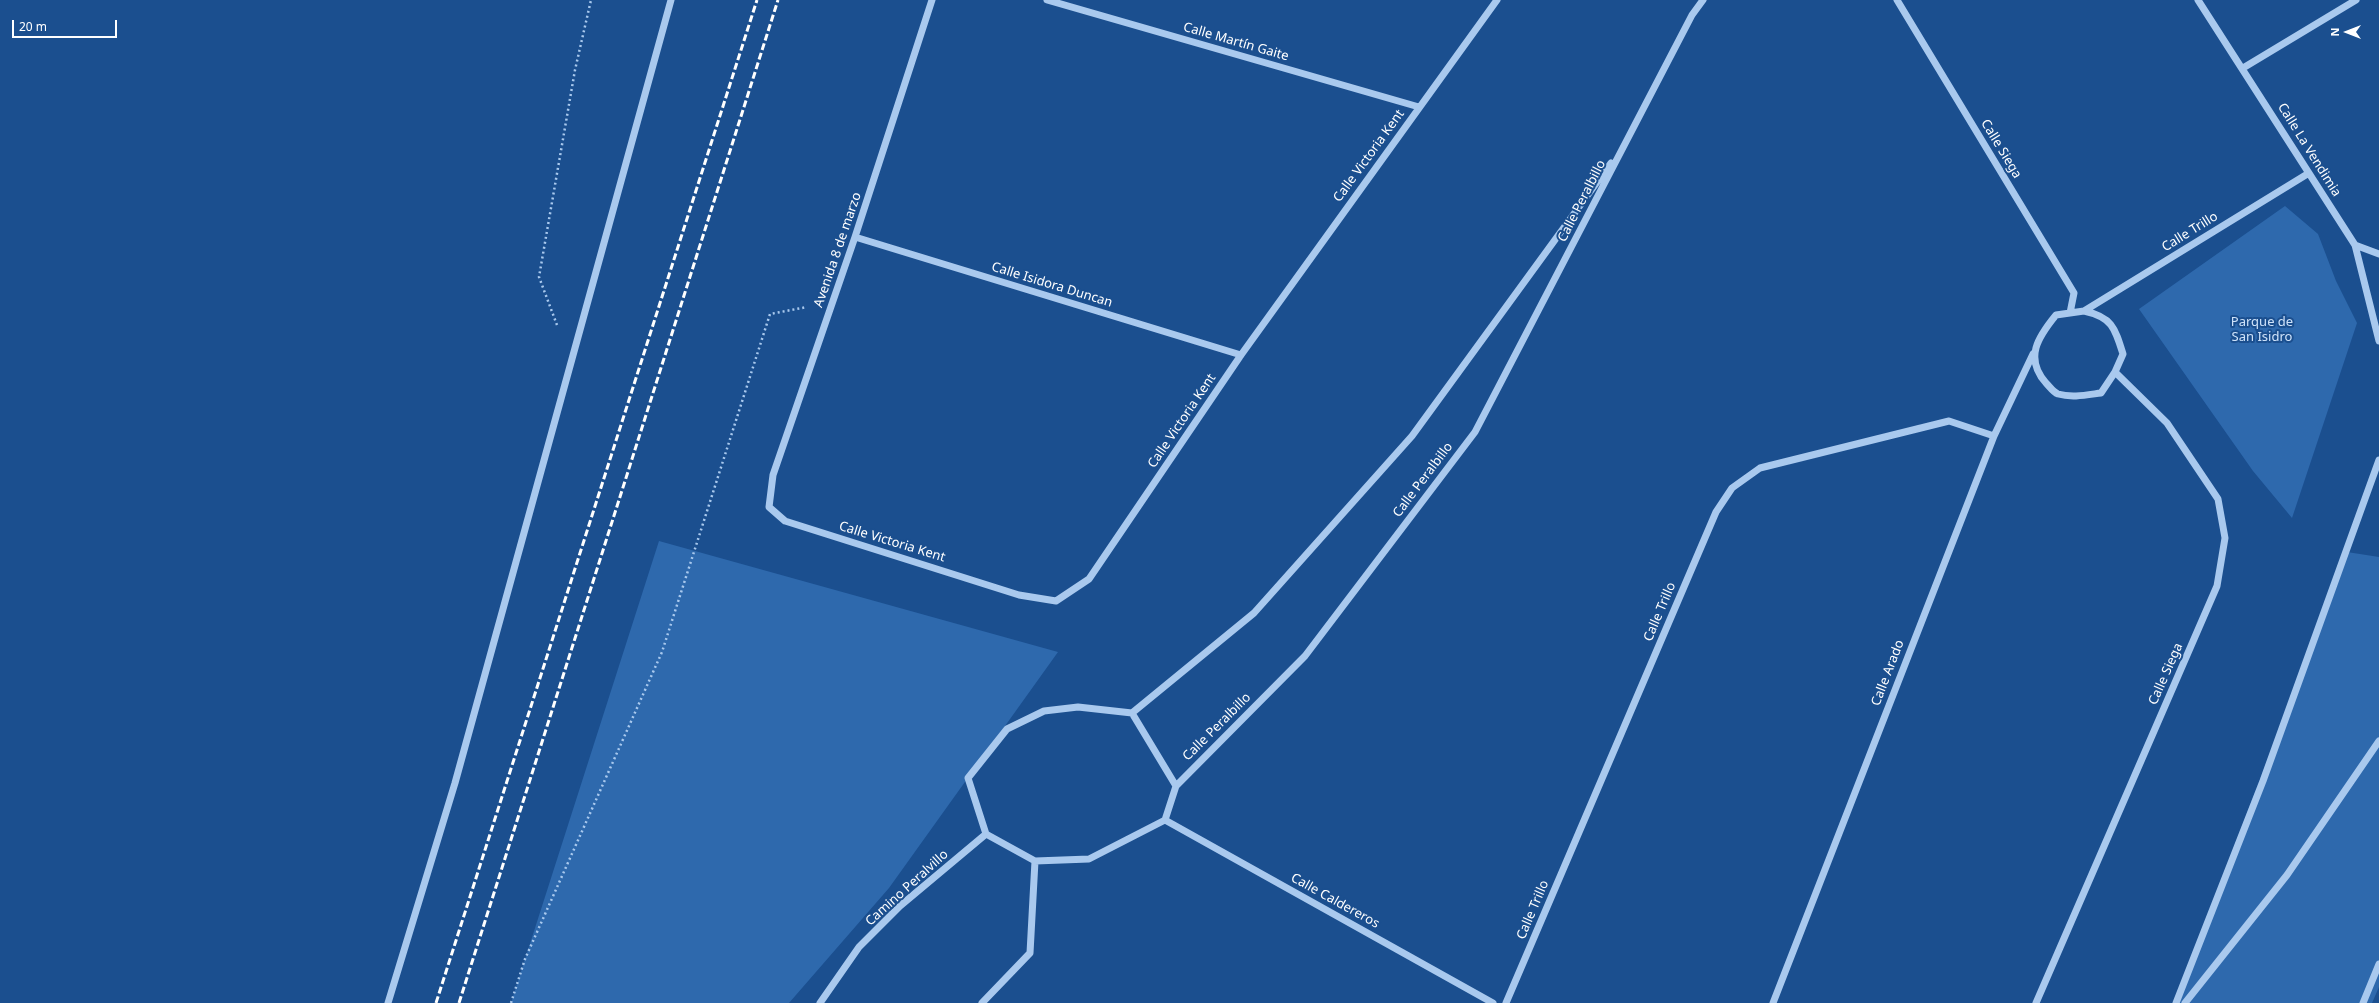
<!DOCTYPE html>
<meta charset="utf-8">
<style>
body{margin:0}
#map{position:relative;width:2379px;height:1003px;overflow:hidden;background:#1b4f8f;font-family:"Noto Sans",sans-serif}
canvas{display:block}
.north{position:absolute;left:2327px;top:12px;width:40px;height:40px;-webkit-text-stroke:3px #1b4f8f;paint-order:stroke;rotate:270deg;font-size:11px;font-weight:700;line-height:16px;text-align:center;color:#fff}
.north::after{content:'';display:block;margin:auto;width:14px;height:18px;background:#fff;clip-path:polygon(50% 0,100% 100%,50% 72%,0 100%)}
.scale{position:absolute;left:12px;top:20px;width:105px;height:18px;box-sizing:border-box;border:2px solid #fff;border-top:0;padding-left:5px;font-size:12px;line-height:14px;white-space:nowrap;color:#fff;-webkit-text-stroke:3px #1b4f8f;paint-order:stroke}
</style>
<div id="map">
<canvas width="2379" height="1003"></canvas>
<div class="north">N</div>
<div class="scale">20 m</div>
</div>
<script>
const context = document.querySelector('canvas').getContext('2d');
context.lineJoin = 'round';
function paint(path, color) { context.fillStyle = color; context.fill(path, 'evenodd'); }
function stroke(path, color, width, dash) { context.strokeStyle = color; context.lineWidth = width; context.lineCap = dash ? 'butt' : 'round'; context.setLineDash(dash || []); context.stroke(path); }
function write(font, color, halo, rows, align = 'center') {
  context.font = font + ' "Noto Sans",sans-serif'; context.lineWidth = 4; context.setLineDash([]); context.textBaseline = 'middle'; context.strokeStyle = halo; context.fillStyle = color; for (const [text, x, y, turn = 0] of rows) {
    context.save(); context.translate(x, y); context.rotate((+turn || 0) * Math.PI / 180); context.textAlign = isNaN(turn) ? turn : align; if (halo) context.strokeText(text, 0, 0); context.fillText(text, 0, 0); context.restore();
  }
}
const green = new Path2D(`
 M 2285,206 L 2318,234 L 2336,281 L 2357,323 L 2292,518 L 2253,471 L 2139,309 Z
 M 659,541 L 1058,652 L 889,888 L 789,1003 L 511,1003 Z
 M 2347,552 L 2379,557 L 2379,987 L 2372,1003 L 2174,1003 Z`);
const path = new Path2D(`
 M 557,325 L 539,277 L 575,70 L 591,0
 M 511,1003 L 525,959 L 662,652 L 770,314 L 807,307`);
const minor = new Path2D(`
 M 932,0 L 855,237 L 773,475 L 769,507 L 785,521 L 1019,595 L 1056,601 L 1089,579 L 1241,355 L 1497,0
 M 1047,0 L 1419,107
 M 1897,0 L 2074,293 L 2070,313
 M 2198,0 L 2355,245 L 2379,341
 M 2243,68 L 2356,0
 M 855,237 L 1241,355
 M 2355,245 L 2379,254
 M 2084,311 C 2112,317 2115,328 2123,354 L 2115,372 L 2101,393 C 2086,395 2072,398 2058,394 C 2053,392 2050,387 2046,383 C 2024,358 2038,337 2056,315 Z
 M 2084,311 L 2309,173
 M 1078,707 L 1132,713 L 1176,786 L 1165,820 L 1089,859 L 1035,861 L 986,834 L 968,778 L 1007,729 L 1044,711 Z
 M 1132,713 L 1254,613 L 1412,436 L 1611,163
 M 1176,786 L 1305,656 L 1475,432 L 1692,15 L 1703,0
 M 1165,820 L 1493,1003
 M 388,1003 L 455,783 L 671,0
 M 820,1003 L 859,947 L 900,906 L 986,834
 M 982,1003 L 1030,953 L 1035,861
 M 1506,1003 L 1716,512 L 1732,488 L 1760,468 L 1949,421 L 1994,436
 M 1773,1003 L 1994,436 L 2033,354
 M 2036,1003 L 2217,586 L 2225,538 L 2218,499 L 2167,423 L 2115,372
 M 2176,1003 L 2263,781 L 2379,460
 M 2185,1003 L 2287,875 L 2379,741
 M 2363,1003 L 2379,964`);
const rail = new Path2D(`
 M 436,1003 L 757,0
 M 459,1003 L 778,0`);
const streetNames = [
 ["Calle Martín Gaite",1236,42,16],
 ["Calle Siega",2001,149,59],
 ["Calle La Vendimia",2309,150,58],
 ["Calle Victoria Kent",1369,156,-54],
 ["Calle Peralbillo",1582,201,-63],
 ["Calle Trillo",2190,232,-32],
 ["Avenida 8 de marzo",838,250,-71],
 ["Calle Isidora Duncan",1052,285,17],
 ["Calle Victoria Kent",1182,421,-56],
 ["Calle Peralbillo",1423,480,-53],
 ["Calle Victoria Kent",892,542,17],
 ["Calle Trillo",1660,612,-67],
 ["Calle Arado",1888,673,-69],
 ["Calle Siega",2166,674,-66],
 ["Calle Peralbillo",1217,727,-45],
 ["Camino Peralvillo",907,888,-42],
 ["Calle Caldereros",1335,901,29],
 ["Calle Trillo",1533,910,-67]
];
const parkNames = [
 ["Parque de",2262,322],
 ["San Isidro",2262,337]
];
paint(green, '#2e69ad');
stroke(path, '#a9c9ee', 2.5, [2, 3]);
stroke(minor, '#a9c9ee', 7);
stroke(rail, '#fff', 3, [7, 3]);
write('13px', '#fff', '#1b4f8f', streetNames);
write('13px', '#cfe3fa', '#1b4f8f', parkNames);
</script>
